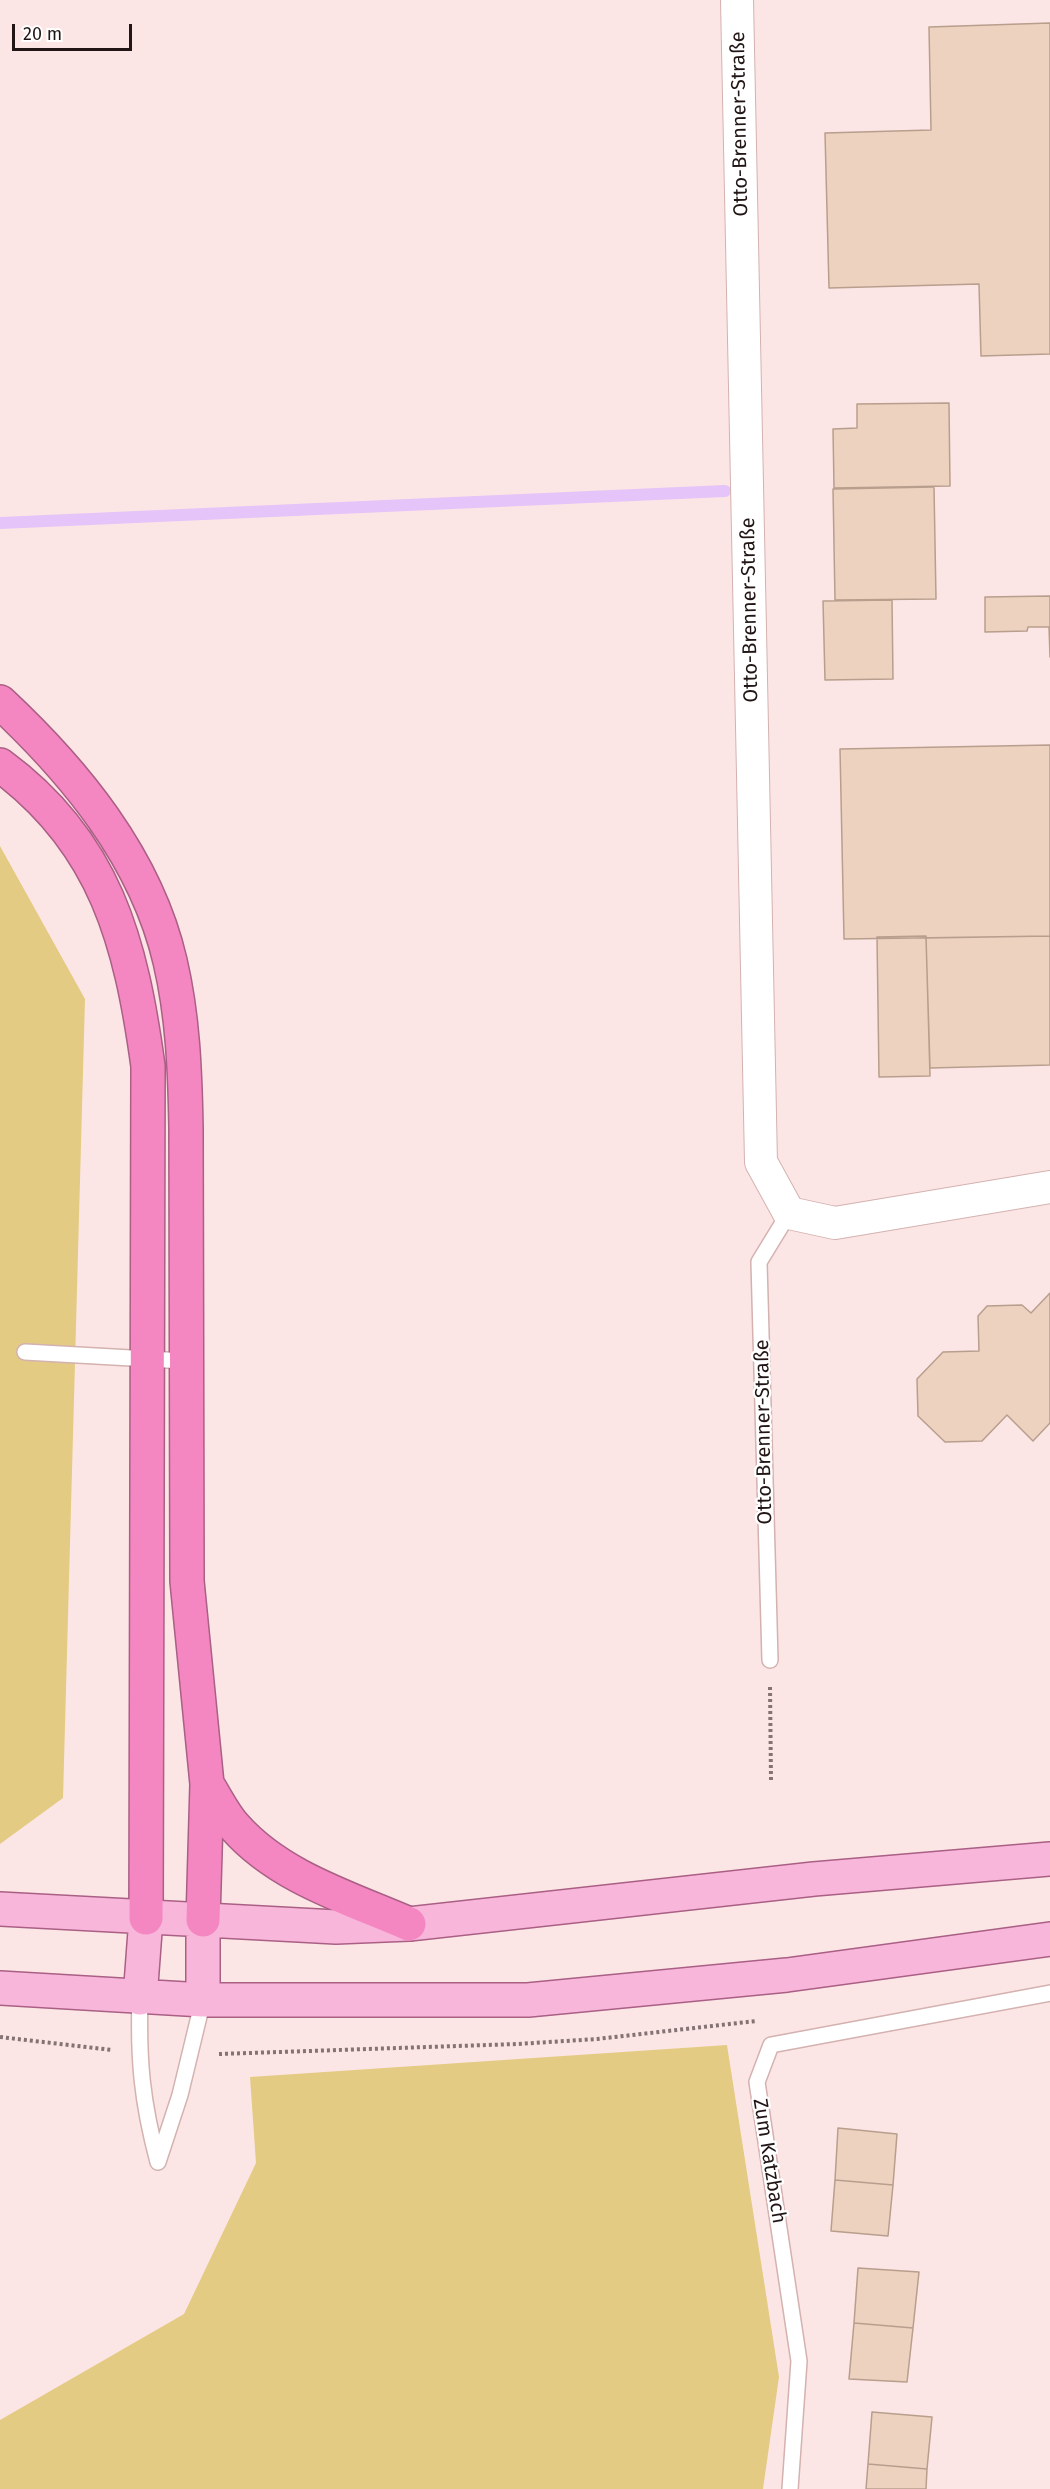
<!DOCTYPE html>
<meta charset="utf-8">
<style>
body{margin:0}
#map{position:relative;width:1050px;height:2489px;overflow:hidden;background:#fce6e5;font-family:"Fira Sans",sans-serif}
canvas{display:block}
.scale{position:absolute;left:12px;top:24px;width:120px;height:27px;box-sizing:border-box;border:3px solid #211515;border-top:0;padding-left:8px;font-size:18px;line-height:21px;white-space:nowrap;color:#211515;-webkit-text-stroke:4px #fff;paint-order:stroke}
</style>
<div id="map">
<canvas width="1050" height="2489"></canvas>
<div class="scale">20 m</div>
</div>
<script>
const context = document.querySelector('canvas').getContext('2d');
context.lineJoin = 'round';
function paint(path, color) { context.fillStyle = color; context.fill(path, 'evenodd'); }
function stroke(path, color, width, dash) { context.strokeStyle = color; context.lineWidth = width; context.lineCap = dash ? 'butt' : 'round'; context.setLineDash(dash || []); context.stroke(path); }
function write(font, color, halo, rows, align = 'center') {
  context.font = font + ' "Fira Sans",sans-serif'; context.lineWidth = 4.5; context.setLineDash([]); context.textBaseline = 'middle'; context.strokeStyle = halo; context.fillStyle = color; for (const [text, x, y, turn = 0] of rows) {
    context.save(); context.translate(x, y); context.rotate((+turn || 0) * Math.PI / 180); context.textAlign = isNaN(turn) ? turn : align; if (halo) context.strokeText(text, 0, 0); context.fillText(text, 0, 0); context.restore();
  }
}
const green = new Path2D(`
 M 0,846 L 85,999 L 63,1798 L 0,1844 Z
 M 727,2045 L 779,2377 L 763,2489 L 0,2489 L 0,2420 L 184,2314 L 256,2163 L 250,2077 Z`);
const stream = new Path2D(`
 M 0,523 L 725,491`);
const building = new Path2D(`
 M 1050,23 L 1050,354 L 981,356 L 979,284 L 829,288 L 825,133 L 931,130 L 929,27 Z
 M 949,403 L 950,486 L 834,488 L 833,429 L 857,428 L 857,404 Z
 M 934,487 L 936,599 L 835,600 L 833,489 Z
 M 1050,596 L 1050,657 L 1049,627 L 1028,627 L 1027,631 L 985,632 L 985,597 Z
 M 892,600 L 893,679 L 825,680 L 823,601 Z
 M 1050,745 L 1050,936 L 844,939 L 840,749 Z
 M 926,936 L 930,1076 L 879,1077 L 877,937 Z
 M 1050,936 L 1050,1065 L 930,1068 L 926,938 Z
 M 1050,1293 L 1050,1423 L 1033,1441 L 1007,1415 L 982,1441 L 945,1442 L 918,1416 L 917,1379 L 943,1352 L 979,1351 L 978,1316 L 987,1306 L 1022,1305 L 1031,1313 Z
 M 838,2128 L 897,2134 L 893,2185 L 835,2180 Z
 M 835,2180 L 893,2185 L 888,2236 L 831,2231 Z
 M 858,2268 L 919,2272 L 913,2328 L 854,2323 Z
 M 854,2323 L 913,2328 L 907,2382 L 849,2379 Z
 M 872,2412 L 932,2417 L 927,2469 L 868,2464 Z
 M 868,2464 L 927,2469 L 926,2489 L 866,2489 Z`);
const path = new Path2D(`
 M 770,1687 L 771,1780
 M 0,2037 L 112,2050
 M 219,2054 L 517,2044 L 597,2039 L 756,2021`);
const service = new Path2D(`
 M 25,1352 L 184,1361
 M 770,1660 L 759,1262 L 789,1213
 M 140,1998 C 138,2060 142,2102 158,2162
 M 158,2162 L 180,2095 L 203,2000
 M 790,2489 L 799,2361 L 757,2082 L 771,2045 L 1050,1993`);
const minor = new Path2D(`
 M 737,0 L 761,1162 L 789,1213 L 835,1223 L 1050,1187`);
const primary = new Path2D(`
 M 0,1909 L 336,1927 L 409,1924 L 814,1879 L 1050,1859
 M 0,1988 L 203,2000 L 528,2000 L 787,1975 L 1050,1939
 M 140,1998 L 146,1918
 M 203,2000 L 203,1920`);
const motorway = new Path2D(`
 M 0,702 C 75,772 146,858 170,961 C 183,1016 185,1072 186,1128 L 187,1581 L 207,1784 L 203,1920
 M 0,765 C 106,843 131,943 148,1066 L 146,1918
 M 207,1784 C 216,1798 224,1815 235,1827 C 279,1877 349,1898 409,1924`);
const streetNames = [
 ["Otto-Brenner-Straße",740,124,-91],
 ["Otto-Brenner-Straße",750,610,-91],
 ["Otto-Brenner-Straße",764,1432,-91],
 ["Zum Katzbach",769,2161,81]
];
paint(green, '#e4cb84');
stroke(stream, '#e5c4f9', 12);
paint(building, '#edd2c0');
stroke(building, '#b89e8d', 1.5);
stroke(service, '#d3b2b0', 18);
stroke(minor, '#d3b2b0', 34);
stroke(primary, '#aa5f85', 36);
stroke(motorway, '#aa5f85', 36);
stroke(path, '#847373', 4, [3, 3]);
stroke(service, '#fff', 15);
stroke(minor, '#fff', 32);
stroke(primary, '#f8b7da', 33);
stroke(motorway, '#f487c2', 33);
write('20px', '#211515', '#fff', streetNames);
</script>
